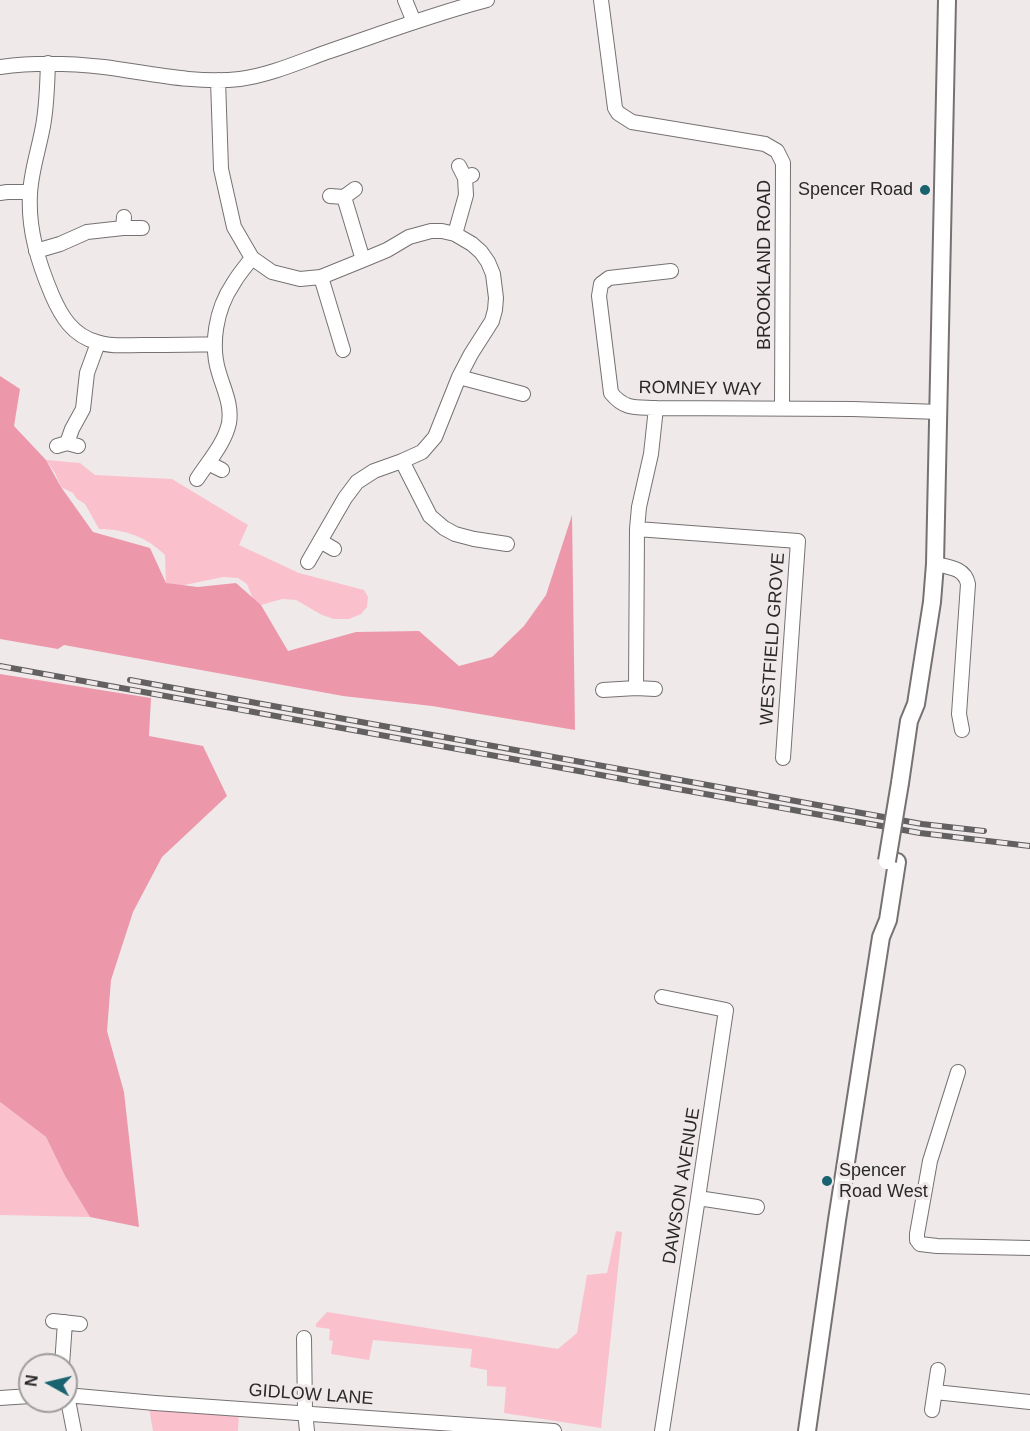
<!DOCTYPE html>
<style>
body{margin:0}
#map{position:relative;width:1030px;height:1431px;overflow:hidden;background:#efe9ea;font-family:Helvetica,sans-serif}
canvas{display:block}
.north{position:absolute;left:18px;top:1353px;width:60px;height:60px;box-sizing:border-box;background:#efe9ea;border:2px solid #a09c9d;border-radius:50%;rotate:278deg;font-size:16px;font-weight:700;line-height:24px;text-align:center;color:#2a2829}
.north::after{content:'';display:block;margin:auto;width:21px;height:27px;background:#18636f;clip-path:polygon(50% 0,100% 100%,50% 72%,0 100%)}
</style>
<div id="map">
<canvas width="1030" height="1431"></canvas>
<div class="north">N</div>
</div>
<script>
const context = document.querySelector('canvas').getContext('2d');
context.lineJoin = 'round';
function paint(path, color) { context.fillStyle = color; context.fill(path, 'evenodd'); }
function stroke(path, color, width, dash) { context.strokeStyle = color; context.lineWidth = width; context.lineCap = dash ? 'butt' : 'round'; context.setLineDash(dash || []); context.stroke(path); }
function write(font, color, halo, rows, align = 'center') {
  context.font = font + ' Helvetica,sans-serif'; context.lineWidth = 6; context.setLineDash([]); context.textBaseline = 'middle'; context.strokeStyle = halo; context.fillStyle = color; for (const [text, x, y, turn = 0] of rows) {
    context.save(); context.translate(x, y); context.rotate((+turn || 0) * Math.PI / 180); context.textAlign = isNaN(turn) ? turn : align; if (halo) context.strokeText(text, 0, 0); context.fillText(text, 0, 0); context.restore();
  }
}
const green = new Path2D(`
 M 46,460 L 80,463 L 95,475 L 172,479 L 248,525 L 239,545 L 299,573 L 364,590 L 368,597 L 367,607 L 361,614 L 349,619 L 334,619 L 322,615 L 296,600 L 282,599 L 261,605 L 253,599 L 247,584 L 238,578 L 223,577 L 180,586 L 166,583 L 165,555 C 147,537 124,529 99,529 L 85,504 L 77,499 L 73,493 L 61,487 L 55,473 Z
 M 0,1102 L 46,1137 L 65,1176 L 90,1217 L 0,1215 Z
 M 616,1231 L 622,1232 L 601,1428 L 504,1413 L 506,1387 L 487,1386 L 487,1370 L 470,1367 L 472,1349 L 373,1340 L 369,1360 L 331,1354 L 333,1341 L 329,1340 L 330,1329 L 316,1327 L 316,1324 L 327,1312 L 558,1349 L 577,1333 L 587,1275 L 607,1273 Z
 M 149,1408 L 239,1414 L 238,1431 L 153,1431 Z`);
const forest = new Path2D(`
 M 0,376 L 20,389 L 14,426 L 46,460 L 61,487 L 93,532 L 150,548 L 166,583 L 198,587 L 236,583 L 261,605 L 288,651 L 356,632 L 419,631 L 459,666 L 492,657 L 524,626 L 546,595 L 572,515 L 575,730 L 432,706 L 343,696 L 64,645 L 58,649 L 0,639 Z
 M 0,674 L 151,698 L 149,736 L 203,746 L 227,796 L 162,857 L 133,912 L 111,980 L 107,1031 L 124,1092 L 139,1227 L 90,1217 L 65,1176 L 46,1137 L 0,1102 Z`);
const minor = new Path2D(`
 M 405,0 L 414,22
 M 601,0 L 615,108 L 618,113 L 632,122 L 765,144 L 777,151 L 783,163 L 782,408
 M 48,63 C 47,86 47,109 42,131 C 38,152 31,172 30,194 C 28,229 38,262 52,295 C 61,316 73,336 97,342 C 111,347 127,345 142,345 C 166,345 191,345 215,344
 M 0,67 C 35,62 69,63 104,67 C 149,73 195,84 240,79 C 270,75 299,62 327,52 C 380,34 433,14 487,0
 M 218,80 L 221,169 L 234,227 L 252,258 L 272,272 L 300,279 L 321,277 L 363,260 L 387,250 L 409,237 L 431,231 L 442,231 L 455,234 L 472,244 L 481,252 L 488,262 L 493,274 L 496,298 L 495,310 L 492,321 L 471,354 L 459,377 L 435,437 L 422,452 L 402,461 L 374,471 L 357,482 L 345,498 L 308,562
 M 459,166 L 465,178 L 472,175
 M 0,193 L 7,192 L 30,192
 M 330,196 L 344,197 L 355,189
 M 344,197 L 363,260
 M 124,217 L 123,228 L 142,228
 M 455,234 L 466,195 L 465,178
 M 36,251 L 60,244 L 87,232 L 123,228
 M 671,271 L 609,278 L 601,284 L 599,296 L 611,393 C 625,410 636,407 656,408 L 853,409 L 939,412
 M 321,277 L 343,350
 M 459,377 L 523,394
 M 67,443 L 72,429 L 83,409 L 87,373 L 98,343
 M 57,446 L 67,443 L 78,446
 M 402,461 L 430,516 L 444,528 L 455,534 L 474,539 L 507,544
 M 208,463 L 222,470
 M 197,479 C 208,462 225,443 229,423 C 232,405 224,390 219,373 C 210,345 216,309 233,284 C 238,275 245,267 252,258
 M 637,529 L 798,541 L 783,758
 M 320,541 L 334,549
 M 935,564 C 949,567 965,568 968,584 L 959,714 L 962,730
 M 636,688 L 655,689
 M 603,690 L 636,688 L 637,529 L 639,507 L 651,454 L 656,408
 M 958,1072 L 930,1161 L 917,1234 L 917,1240 L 920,1244 L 937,1246 L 1030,1248
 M 698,1198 L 757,1207
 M 53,1321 L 80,1324
 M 304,1338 L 305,1412 L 307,1431
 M 62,1365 L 65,1322
 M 935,1392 L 1030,1402
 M 66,1395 L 155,1403 L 554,1431
 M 67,1395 L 74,1431
 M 0,1398 L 30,1396
 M 932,1410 L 938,1370
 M 662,1431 L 698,1198 L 726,1010 L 662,997`);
const tertiary = new Path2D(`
 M 900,783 L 909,721 L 916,704 L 932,602 L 935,564 L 947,0
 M 807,1431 L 837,1220 L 881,937 L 888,920 L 897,862`);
const rail = new Path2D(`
 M 0,666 L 920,833 L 1030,846
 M 130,680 L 922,824 L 984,831`);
const tertiaryBridge = new Path2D(`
 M 887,861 L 900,783`);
const markers = [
 [925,190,6,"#18636f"],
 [827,1181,6,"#18636f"]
];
const poiNames = [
 ["Spencer Road",913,190],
 ["Spencer",839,1171,"left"],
 ["Road West",839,1192,"left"]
];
const streetNames = [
 ["BROOKLAND ROAD",765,265,-90],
 ["ROMNEY WAY",700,389,1],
 ["WESTFIELD GROVE",773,639,-86],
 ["DAWSON AVENUE",682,1186,-81],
 ["GIDLOW LANE",311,1395,4]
];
paint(green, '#fac1cd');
paint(forest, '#ed97ab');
stroke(minor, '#767172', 16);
stroke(tertiary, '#767172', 20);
stroke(minor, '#fff', 14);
stroke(tertiary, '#fff', 16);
stroke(rail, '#636061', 6);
stroke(rail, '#efe9ea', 4, [11]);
stroke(tertiaryBridge, '#767172', 20, []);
stroke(tertiaryBridge, '#fff', 16);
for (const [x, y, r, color] of markers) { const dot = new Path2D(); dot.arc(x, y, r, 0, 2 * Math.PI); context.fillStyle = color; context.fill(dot); stroke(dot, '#efe9ea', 2); }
write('18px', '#2a2829', '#efe9ea', poiNames, 'right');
write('18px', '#2a2829', '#efe9ea', streetNames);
</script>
